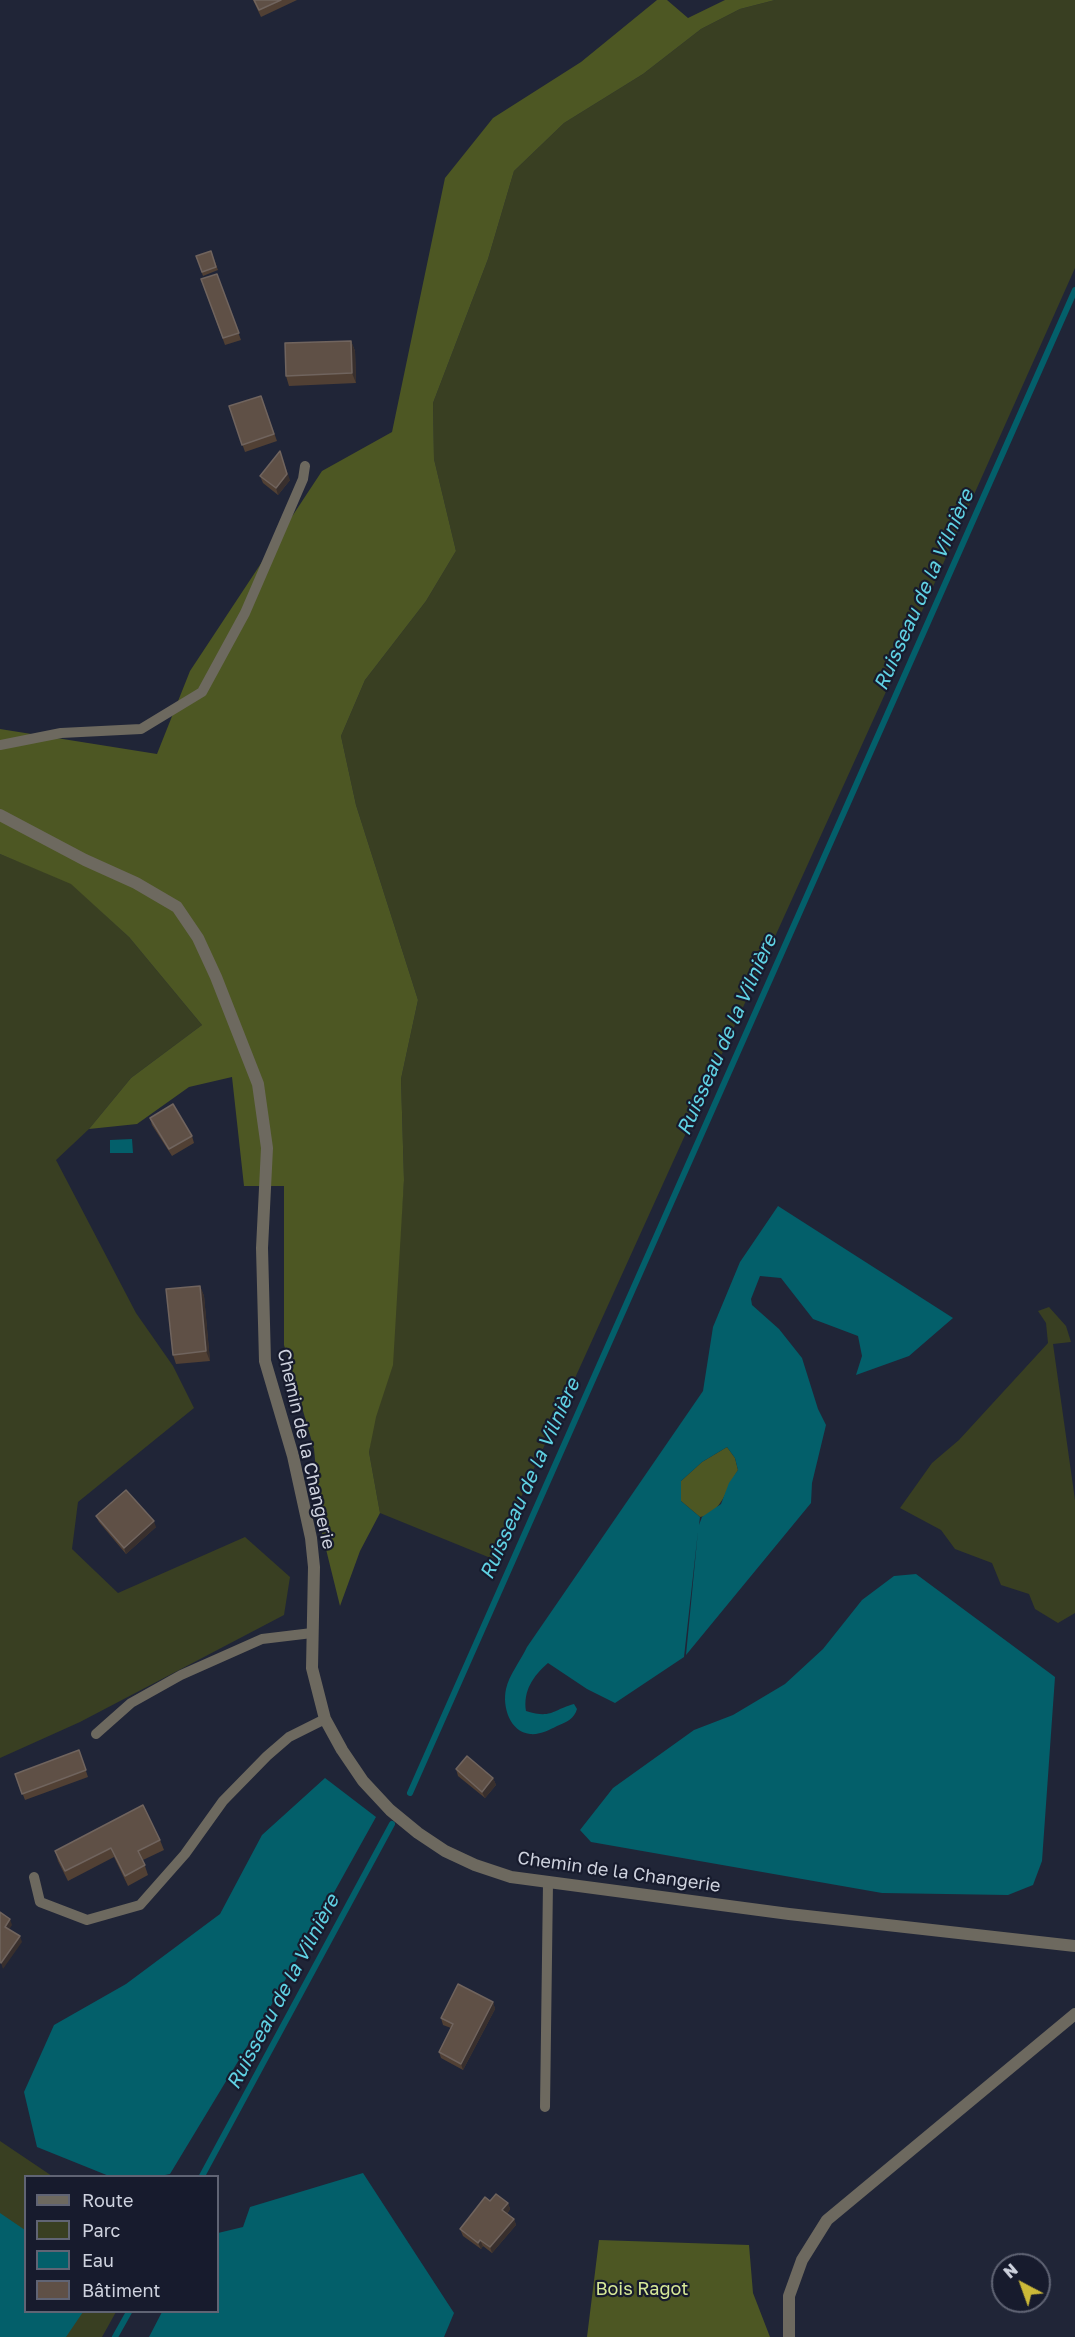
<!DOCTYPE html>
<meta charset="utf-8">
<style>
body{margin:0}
#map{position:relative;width:1075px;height:2337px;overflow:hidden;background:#202537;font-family:"Golos Text",sans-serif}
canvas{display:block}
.legend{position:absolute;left:24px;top:2175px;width:195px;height:138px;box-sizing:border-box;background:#171b2d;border:2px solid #606474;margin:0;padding:8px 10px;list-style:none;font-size:18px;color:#ced2de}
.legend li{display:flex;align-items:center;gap:12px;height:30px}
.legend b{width:30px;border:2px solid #606474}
.north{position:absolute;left:991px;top:2253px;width:60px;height:60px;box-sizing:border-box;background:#171b2d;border:2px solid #606474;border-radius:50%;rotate:319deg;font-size:16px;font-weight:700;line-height:24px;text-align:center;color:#ced2de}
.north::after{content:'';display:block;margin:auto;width:21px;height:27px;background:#ccb938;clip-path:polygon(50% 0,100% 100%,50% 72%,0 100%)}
</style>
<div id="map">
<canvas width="1075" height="2337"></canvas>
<ul class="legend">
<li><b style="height:8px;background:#6d695f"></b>Route</li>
<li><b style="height:16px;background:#393f22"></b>Parc</li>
<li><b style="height:16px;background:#035f6a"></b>Eau</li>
<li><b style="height:16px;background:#5f5046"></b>Bâtiment</li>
</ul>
<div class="north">N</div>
</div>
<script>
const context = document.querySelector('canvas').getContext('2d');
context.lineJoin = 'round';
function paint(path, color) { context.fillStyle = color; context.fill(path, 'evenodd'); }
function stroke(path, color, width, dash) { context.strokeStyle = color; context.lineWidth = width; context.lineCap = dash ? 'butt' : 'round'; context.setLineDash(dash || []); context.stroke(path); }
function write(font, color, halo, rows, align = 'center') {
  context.font = font + ' "Golos Text",sans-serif'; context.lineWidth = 4.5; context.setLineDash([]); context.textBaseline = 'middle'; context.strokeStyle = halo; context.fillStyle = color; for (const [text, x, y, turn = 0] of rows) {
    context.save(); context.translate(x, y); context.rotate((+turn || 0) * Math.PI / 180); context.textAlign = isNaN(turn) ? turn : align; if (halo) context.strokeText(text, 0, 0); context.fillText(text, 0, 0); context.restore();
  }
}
const green = new Path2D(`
 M 775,0 L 1075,0 L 1075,268 L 894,674 L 493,1559 L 380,1513 L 369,1452 L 398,1261 L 404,1180 L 401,1079 L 418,1000 L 356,805 L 341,736 L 365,680 L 426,601 L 456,551 L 434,459 L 433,403 L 488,259 L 514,171 L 564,123 L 643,74 L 701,29 L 740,9 Z
 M 0,854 L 71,883 L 129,937 L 202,1025 L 131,1078 L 89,1129 L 56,1160 L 136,1313 L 173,1366 L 194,1408 L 78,1502 L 72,1549 L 118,1593 L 245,1537 L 290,1577 L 284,1615 L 80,1722 L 0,1758 Z
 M 1049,1307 L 1066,1326 L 1071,1342 L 1053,1344 L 1075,1500 L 1075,1613 L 1058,1623 L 1035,1609 L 1029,1594 L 1001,1585 L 992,1563 L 955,1549 L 941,1530 L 900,1508 L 932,1463 L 959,1440 L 1048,1343 L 1046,1323 L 1038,1311 Z
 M 0,2141 L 52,2176 L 26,2176 L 26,2312 L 116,2312 L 102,2337 L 0,2337 Z`);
const forest = new Path2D(`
 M 657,0 L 667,0 L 688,18 L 725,0 L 775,0 L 740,9 L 701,29 L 643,74 L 564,123 L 514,171 L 488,259 L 433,403 L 434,459 L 456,551 L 426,601 L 365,680 L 341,736 L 356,805 L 418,1000 L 401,1079 L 404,1180 L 393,1365 L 376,1417 L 369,1452 L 380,1513 L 360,1551 L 340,1606 L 322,1533 L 314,1449 L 284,1345 L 284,1186 L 244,1186 L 232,1077 L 189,1087 L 137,1124 L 89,1129 L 131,1078 L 202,1025 L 129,937 L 71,884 L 0,854 L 0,729 L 157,754 L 190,671 L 322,471 L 392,432 L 445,178 L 493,118 L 581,62 Z
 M 727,1447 L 735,1458 L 738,1470 C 727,1486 722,1514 700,1517 L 681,1501 L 681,1481 L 702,1462 Z
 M 599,2240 L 749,2245 L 753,2293 L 770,2337 L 587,2337 Z`);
const water = new Path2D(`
 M 132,1139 L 133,1153 L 110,1153 L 110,1140 Z
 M 778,1206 L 953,1318 L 909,1356 L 856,1375 L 862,1356 L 858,1336 L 813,1319 L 781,1278 L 760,1276 L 751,1299 L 752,1305 L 779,1329 L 802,1358 L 818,1409 L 826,1425 L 812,1483 L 811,1503 L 686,1655 L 698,1531 L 684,1657 L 615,1703 L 587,1689 L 548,1663 C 533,1676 523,1691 526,1711 C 552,1719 552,1710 574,1704 L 577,1709 C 574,1719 567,1722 557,1726 C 549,1730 540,1735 530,1734 C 510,1732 502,1707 506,1689 C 509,1675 521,1660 527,1647 L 703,1391 L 713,1327 L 740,1262 ZM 727,1447 L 735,1458 L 738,1470 L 729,1483 L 721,1504 L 702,1517 L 699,1525 L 700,1517 L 681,1501 L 681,1481 L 702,1462 Z
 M 916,1574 L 1055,1677 L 1042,1861 L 1033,1885 L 1008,1895 L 882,1893 L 591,1842 L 580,1830 L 613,1788 L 694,1730 L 733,1715 L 785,1684 L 823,1649 L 862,1600 L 894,1576 Z
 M 325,1778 L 376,1817 L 263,2020 L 170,2174 L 160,2176 L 109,2176 L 37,2147 L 24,2092 L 54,2025 L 126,1984 L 220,1914 L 262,1835 Z
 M 363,2173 L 454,2313 L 444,2337 L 149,2337 L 162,2312 L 218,2312 L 218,2233 L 243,2227 L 250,2207 Z
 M 0,2213 L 25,2230 L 26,2312 L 83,2312 L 66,2337 L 0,2337 Z`);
const stream = new Path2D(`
 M 410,1793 L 1075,290
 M 202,2176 L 392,1824
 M 115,2337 L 129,2312`);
const lane = new Path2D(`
 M 0,745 L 61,733 L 141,729 L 202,692 L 245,613 L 303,479 L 305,466
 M 96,1734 L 131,1703 L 181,1675 L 262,1639 L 312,1633
 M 34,1877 L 40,1902 L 87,1920 L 140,1905 L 185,1854 L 223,1801 L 267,1756 L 289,1737 L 325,1719
 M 545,2107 L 548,1883`);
const street = new Path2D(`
 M 0,815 L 85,860 L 136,883 L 177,907 L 198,938 L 216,977 L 258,1084 L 267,1148 L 262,1248 L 265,1361 L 293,1456 L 311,1538 L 314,1567 L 312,1668 L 325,1719 L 342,1750 L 363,1781 L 390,1810 L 418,1833 L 445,1851 L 475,1865 L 511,1877 L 789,1914 L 1075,1946
 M 789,2337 L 789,2296 L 802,2260 L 827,2220 L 1075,2014`);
const wall = new Path2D(`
 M 253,0 L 297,0 L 261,17 Z
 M 211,251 L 218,270 L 203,276 L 196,256 Z
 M 217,274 L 241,340 L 225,345 L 201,279 Z
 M 351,341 L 355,351 L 356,383 L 289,386 L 286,376 Z
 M 261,396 L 277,441 L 245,452 L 229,406 Z
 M 260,476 L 290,480 L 278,495 L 263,483 Z
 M 150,1118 L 192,1136 L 194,1143 L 172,1156 L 152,1125 Z
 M 200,1286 L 204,1296 L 210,1361 L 176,1364 L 173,1355 Z
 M 96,1516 L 156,1527 L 126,1554 L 99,1522 Z
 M 79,1750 L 88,1777 L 25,1800 L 15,1774 Z
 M 456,1769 L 493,1778 L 496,1785 L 485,1798 L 458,1776 Z
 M 160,1840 L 164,1850 L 143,1860 L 148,1875 L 128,1886 L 114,1857 L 68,1881 L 58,1861 L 55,1851 Z
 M 493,2002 L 495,2009 L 463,2070 L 441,2058 L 439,2052 L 451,2028 L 443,2025 L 441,2018 Z
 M 490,2201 L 508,2203 L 510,2209 L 507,2214 L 514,2219 L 516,2225 L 492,2253 L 483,2246 L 481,2249 L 463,2236 L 460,2229 Z`);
const shadedWall = new Path2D(`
 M 351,341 L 355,351 L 356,383 L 352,373 Z
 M 280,451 L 290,480 L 278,495 L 276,488 Z
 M 200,1286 L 204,1296 L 210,1361 L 206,1351 Z
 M 154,1521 L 156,1527 L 126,1554 L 124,1548 Z
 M 493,1778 L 496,1785 L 485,1798 L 482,1792 Z
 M 10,1919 L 12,1925 L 7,1933 L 5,1927 Z
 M 20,1936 L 22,1942 L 3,1969 L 1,1963 Z
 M 493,2002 L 495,2009 L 463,2070 L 461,2064 Z
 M 508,2203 L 510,2209 L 505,2217 L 502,2210 Z
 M 514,2219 L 516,2225 L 492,2253 L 490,2247 Z
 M 480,2240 L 483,2246 L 481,2249 L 478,2243 Z`);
const building = new Path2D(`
 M 254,0 L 281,0 L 259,10 Z
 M 211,251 L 216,267 L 202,272 L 196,256 Z
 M 217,274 L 239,333 L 223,338 L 201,279 Z
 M 351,341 L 352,373 L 286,376 L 285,343 Z
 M 261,396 L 274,434 L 242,445 L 229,406 Z
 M 280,451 L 287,474 L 276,488 L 260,476 Z
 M 173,1104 L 192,1136 L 169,1149 L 150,1118 Z
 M 200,1286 L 206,1351 L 173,1355 L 166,1289 Z
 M 126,1490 L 154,1521 L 124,1548 L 96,1516 Z
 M 79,1750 L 86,1770 L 22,1794 L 15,1774 Z
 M 467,1756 L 493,1778 L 482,1792 L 456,1769 Z
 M 143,1805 L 160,1840 L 138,1851 L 145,1865 L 125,1876 L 111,1848 L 65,1871 L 55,1851 Z
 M 0,1912 L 10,1919 L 5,1927 L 20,1936 L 1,1963 L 0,1962 Z
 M 458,1984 L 493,2002 L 461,2064 L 439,2052 L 453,2024 L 441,2018 Z
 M 496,2194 L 508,2203 L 502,2210 L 514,2219 L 490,2247 L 480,2240 L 478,2243 L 460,2229 L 485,2197 L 490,2201 Z`);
const streetNames = [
 ["Chemin de la Changerie",306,1449,77],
 ["Chemin de la Changerie",619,1872,8]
];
const parkNames = [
 ["Bois Ragot",642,2289]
];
const waterNames = [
 ["Ruisseau de la Vilnière",924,590,-66],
 ["Ruisseau de la Vilnière",727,1035,-66],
 ["Ruisseau de la Vilnière",530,1479,-66],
 ["Ruisseau de la Vilnière",283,1992,-62]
];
paint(green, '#393f22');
paint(forest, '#4d5723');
paint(water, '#035f6a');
stroke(stream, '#035f6a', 6);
stroke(lane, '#6d695f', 10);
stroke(street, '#6d695f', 12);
paint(wall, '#514034');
paint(shadedWall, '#382f2d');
paint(building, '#5f5046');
stroke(building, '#70645e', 1.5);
write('18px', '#ced2de', '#171b2d', streetNames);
write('18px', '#d7e998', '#171b2d', parkNames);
write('italic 20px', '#60d2e4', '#171b2d', waterNames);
</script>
